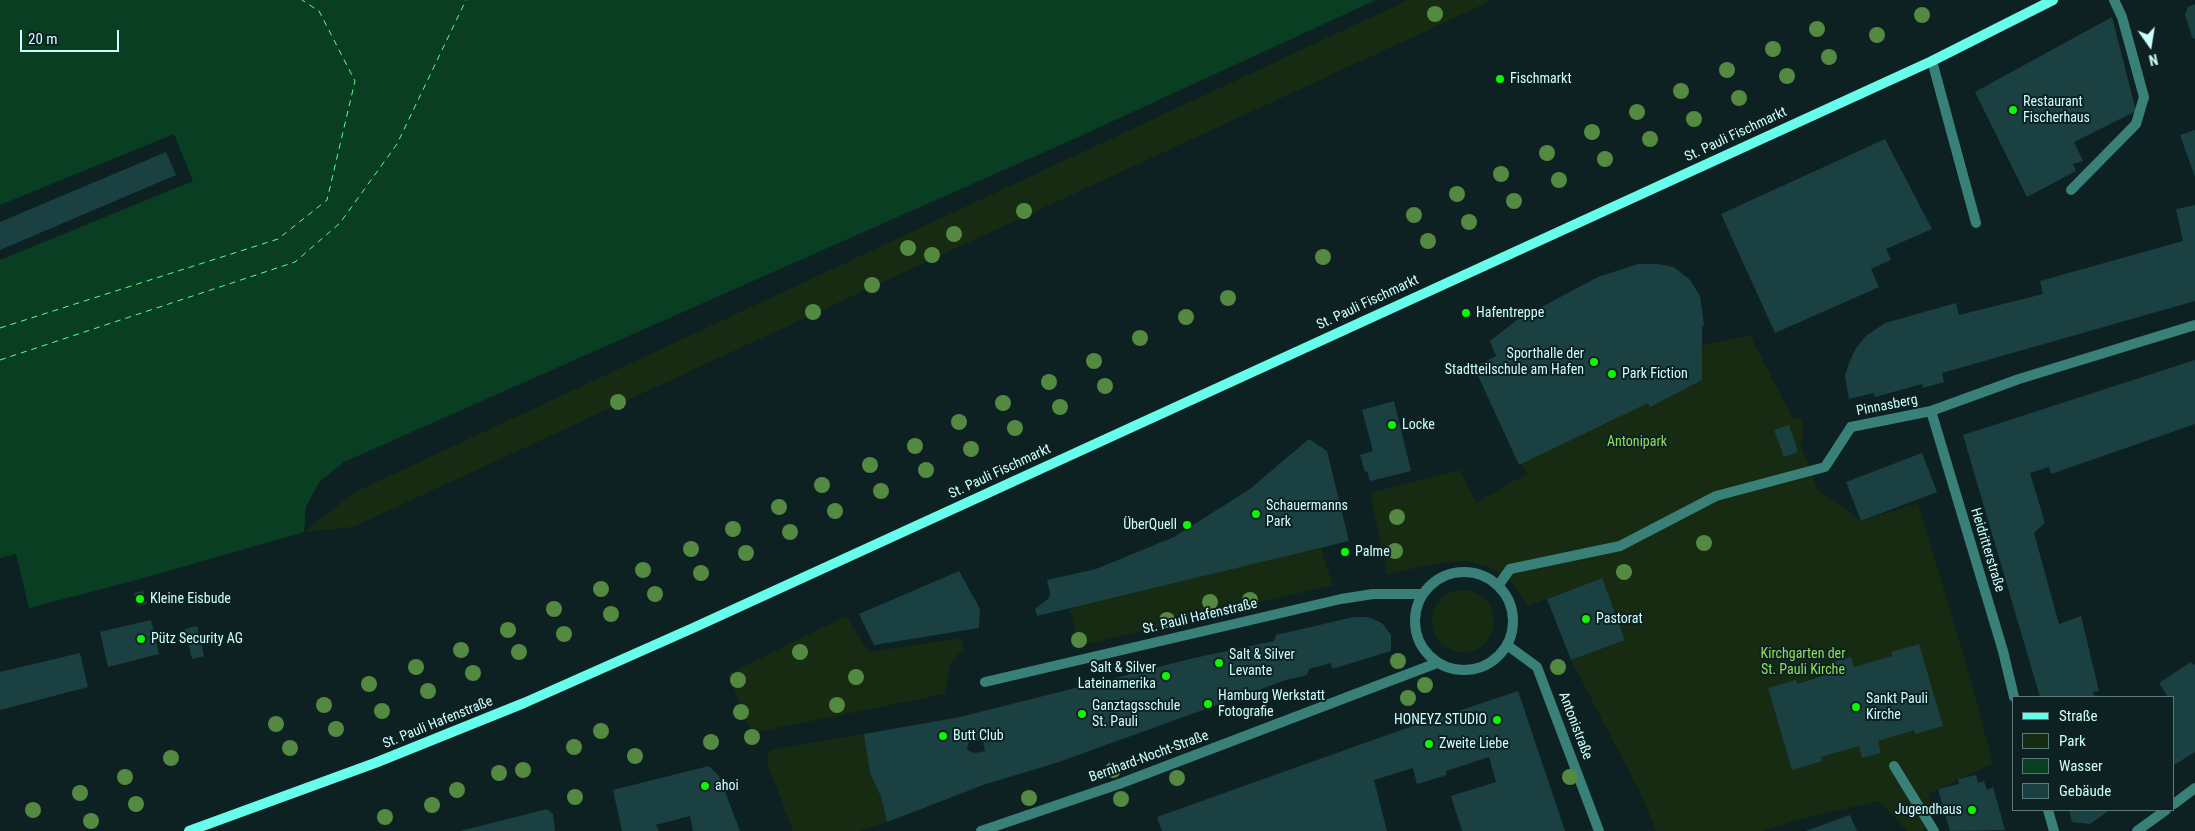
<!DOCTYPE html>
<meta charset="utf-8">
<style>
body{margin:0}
#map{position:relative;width:2195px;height:831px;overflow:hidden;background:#0d2122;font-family:"Roboto Condensed",sans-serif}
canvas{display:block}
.legend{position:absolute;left:2012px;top:696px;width:162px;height:115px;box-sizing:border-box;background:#0d2122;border:1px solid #5a7a7a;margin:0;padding:6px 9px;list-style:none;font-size:15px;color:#cefffd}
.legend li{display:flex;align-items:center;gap:10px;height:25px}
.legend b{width:25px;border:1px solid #5a7a7a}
.north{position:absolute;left:2125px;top:20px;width:50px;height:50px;-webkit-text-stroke:4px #0d2122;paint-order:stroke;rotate:167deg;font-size:14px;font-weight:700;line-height:20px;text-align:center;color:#cefffd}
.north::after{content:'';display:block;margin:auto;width:18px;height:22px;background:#cefffd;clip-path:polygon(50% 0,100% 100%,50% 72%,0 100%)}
.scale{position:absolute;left:20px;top:30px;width:99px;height:22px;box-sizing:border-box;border:2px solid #cefffd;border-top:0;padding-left:6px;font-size:15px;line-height:18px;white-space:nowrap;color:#cefffd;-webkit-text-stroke:4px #0d2122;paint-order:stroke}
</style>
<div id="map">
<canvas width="2195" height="831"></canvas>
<ul class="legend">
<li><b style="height:6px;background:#66feeb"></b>Straße</li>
<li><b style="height:14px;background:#162b11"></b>Park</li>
<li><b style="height:14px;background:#0a3e23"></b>Wasser</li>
<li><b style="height:14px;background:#1a4042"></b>Gebäude</li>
</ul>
<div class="north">N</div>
<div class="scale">20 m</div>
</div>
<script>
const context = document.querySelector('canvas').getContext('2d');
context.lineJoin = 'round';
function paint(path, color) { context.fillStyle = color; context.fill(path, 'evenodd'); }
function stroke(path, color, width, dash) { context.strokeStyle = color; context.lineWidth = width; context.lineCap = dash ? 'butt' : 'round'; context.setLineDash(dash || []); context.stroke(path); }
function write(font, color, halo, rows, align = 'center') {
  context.font = font + ' "Roboto Condensed",sans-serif'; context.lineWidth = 4; context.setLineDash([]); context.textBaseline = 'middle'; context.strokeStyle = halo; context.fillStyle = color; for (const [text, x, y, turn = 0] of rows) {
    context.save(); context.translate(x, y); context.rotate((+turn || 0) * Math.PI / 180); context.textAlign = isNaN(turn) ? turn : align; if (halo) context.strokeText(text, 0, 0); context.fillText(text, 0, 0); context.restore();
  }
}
const green = new Path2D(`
 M 1408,0 L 1493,0 L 353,527 L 304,532 L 355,492 Z
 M 1750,335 L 1793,419 L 1802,418 L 1803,435 L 1800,444 L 1818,490 L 1861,521 L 1918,503 L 1966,663 L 1993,763 L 1930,793 L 1929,825 L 1923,831 L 1907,831 L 1879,801 L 1805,818 L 1763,831 L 1656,831 L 1641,794 L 1571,660 L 1625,640 L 1601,578 L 1528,606 C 1521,597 1515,585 1507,578 C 1472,548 1426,566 1387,575 L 1370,493 L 1460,470 L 1476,503 L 1513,481 L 1527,475 L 1478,369 L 1700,346 Z
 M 1317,536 L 1333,585 L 1079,646 L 1070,609 L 1075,608 L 1077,595 Z
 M1432 621a31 31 0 1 1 62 0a31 31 0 1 1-62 0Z
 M 846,616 L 869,652 L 961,638 L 964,648 L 950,664 L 945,694 L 752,733 L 728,674 Z
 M 864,734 L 871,773 L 881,797 L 887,822 L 860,831 L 793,831 L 766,760 L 770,750 Z`);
const water = new Path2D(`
 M 0,0 L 1376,0 L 1076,138 L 344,462 L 319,482 L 306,507 L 304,532 L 140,579 L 29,608 L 16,554 L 0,558 Z`);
const pier = new Path2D(`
 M 174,134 L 193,181 L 0,260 L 0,205 Z`);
const ferry = new Path2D(`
 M 0,328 L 278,239 L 327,200 L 355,81 L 319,11 L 302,0
 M 0,360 L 295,262 L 340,223 L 397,144 L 466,0`);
const building = new Path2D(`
 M 2195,4 L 2195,39 L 2192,37 L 2185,15 L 2188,7 Z
 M 2112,17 L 2136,111 L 2074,142 L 2083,161 L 2073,164 L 2076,171 L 2027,197 L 1975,92 Z
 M 2195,130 L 2195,177 L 2180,135 Z
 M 1885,139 L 1932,229 L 1886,249 L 1891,260 L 1871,269 L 1879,287 L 1775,333 L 1721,214 Z
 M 166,152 L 176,175 L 0,250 L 0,222 Z
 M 2195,205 L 2195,301 L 1942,373 L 1944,382 L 1923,388 L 1922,384 L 1875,397 L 1874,393 L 1849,399 L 1845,376 L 1849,363 L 1856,348 L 1866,336 L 1885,323 L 1956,303 L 1959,315 L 2043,294 L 2040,281 L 2183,241 L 2176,209 Z
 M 1638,264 L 1657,264 L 1674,267 L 1690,280 L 1700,296 L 1704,326 L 1702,326 L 1702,380 L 1650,407 L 1648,403 L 1519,465 L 1474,367 L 1496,356 L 1490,341 L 1517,320 L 1598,277 Z
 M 2195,360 L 2195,424 L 2051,474 L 2049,467 L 2030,473 L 2045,523 L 2034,533 L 2059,624 L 2081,616 L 2099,691 L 2093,692 L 2095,697 L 2040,697 L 1963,435 Z
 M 1394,401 L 1411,471 L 1370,481 L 1367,471 L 1365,472 L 1360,455 L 1373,451 L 1362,410 Z
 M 1789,425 L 1798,452 L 1784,457 L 1774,430 Z
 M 1309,439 L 1327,451 L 1349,541 L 1037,616 L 1035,609 L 1049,598 L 1050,593 L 1047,580 L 1096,569 L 1174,537 L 1250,489 Z
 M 1922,453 L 1937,492 L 1861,521 L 1846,482 Z
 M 959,571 L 980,609 L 979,628 L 874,645 L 859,614 Z
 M 1602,578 L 1625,640 L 1571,660 L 1547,599 Z
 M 143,591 L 147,604 L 138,606 L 134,593 Z
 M 1354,617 L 1368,617 L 1382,623 L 1391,635 L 1391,651 L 1332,669 L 1331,663 L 1309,669 L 1307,675 L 1286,680 L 1056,763 L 986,784 L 887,822 L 881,797 L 870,773 L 864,734 L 960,717 L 1194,658 L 1274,641 L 1276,635 ZM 969,740 L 983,741 L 985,751 L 975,753 L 967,750 Z
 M 151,620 L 159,654 L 108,667 L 100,632 Z
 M 197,626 L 204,656 L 192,659 L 185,629 Z
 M 1919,644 L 1943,726 L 1915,734 L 1914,730 L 1878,741 L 1881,753 L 1862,758 L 1859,746 L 1821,757 L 1822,761 L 1792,770 L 1768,688 L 1796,680 L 1797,684 L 1836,672 L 1833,662 L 1851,657 L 1854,667 L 1892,656 L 1891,652 Z
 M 80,653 L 88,687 L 0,710 L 0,672 Z
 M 2191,662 L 2193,665 L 2195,664 L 2195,752 L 2174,765 L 2174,697 L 2168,697 L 2159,683 Z
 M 1518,691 L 1565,831 L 1462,831 L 1451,796 L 1496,782 L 1489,757 L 1446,771 L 1447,775 L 1417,784 L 1413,768 L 1374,780 L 1387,831 L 1162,831 L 1157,817 L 1401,730 Z
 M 709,766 L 719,776 L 740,831 L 693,831 L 690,816 L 656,825 L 659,831 L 622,831 L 613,790 Z
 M 1976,775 L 1978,783 L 1984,781 L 1987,790 L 1993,787 L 2005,830 L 1950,831 L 1938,789 L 1959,784 L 1958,779 Z
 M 547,809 L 553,814 L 555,831 L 460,831 Z
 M 2069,810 L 2110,810 L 2090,824 L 2072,822 Z
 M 1850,815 L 1857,831 L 1806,831 Z`);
const service = new Path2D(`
 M 1932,61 L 1976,223
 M 2071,190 L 2136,124 L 2144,97 L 2122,17 L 2114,0
 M 1894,766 L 1934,831
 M 1028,815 L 1119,784`);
const pedestrian = new Path2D(`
 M 1498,586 L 1510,569 L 1620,546 L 1716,496 L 1825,467 L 1851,427`);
const minor = new Path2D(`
 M 1931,411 L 2003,651 L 2014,697
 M 1851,427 L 1931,411 L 2019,379 L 2195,325
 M1415 621a49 49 0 1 1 98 0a49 49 0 1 1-98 0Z
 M 1507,645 L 1537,667 L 1599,831
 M 985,682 L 1341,599 L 1373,594 L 1423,594
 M 1119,784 L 1437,663
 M 2174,804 L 2195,788
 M 2048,810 L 2054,831
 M 981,831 L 1028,815
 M 2137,831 L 2166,810`);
const secondary = new Path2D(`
 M 189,831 L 375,763 L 524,703 L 693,628 L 1932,61 L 2053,0`);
const trees = [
 [1435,14],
 [1922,15],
 [1817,29],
 [1877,35],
 [1773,49],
 [1829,57],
 [1727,70],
 [1787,76],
 [1681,91],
 [1739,98],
 [1637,112],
 [1694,119],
 [1592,132],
 [1650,139],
 [1547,153],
 [1605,159],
 [1501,174],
 [1559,180],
 [1457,194],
 [1514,201],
 [1024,211],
 [1414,215],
 [1469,222],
 [954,234],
 [1428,241],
 [908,248],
 [932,255],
 [1323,257],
 [872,285],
 [1228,298],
 [813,312],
 [1186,317],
 [1140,338],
 [1094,361],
 [1049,382],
 [1105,386],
 [618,402],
 [1003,403],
 [1060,407],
 [959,422],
 [1015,428],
 [915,446],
 [971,449],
 [870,465],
 [926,470],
 [822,485],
 [881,491],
 [779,507],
 [835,511],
 [1397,517],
 [733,529],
 [790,532],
 [1704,543],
 [691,549],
 [1395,551],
 [746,553],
 [643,570],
 [1624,572],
 [701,573],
 [601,589],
 [655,594],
 [1250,600],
 [1210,602],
 [554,609],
 [611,614],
 [1167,620],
 [508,630],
 [564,634],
 [1079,640],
 [461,650],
 [519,652],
 [800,652],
 [1398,661],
 [416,667],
 [1558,667],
 [473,673],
 [856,677],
 [738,680],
 [369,684],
 [1425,685],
 [428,691],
 [1408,698],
 [324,705],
 [837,705],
 [382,711],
 [741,712],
 [276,724],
 [336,729],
 [601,731],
 [752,737],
 [711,742],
 [574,747],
 [290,748],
 [635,756],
 [171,758],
 [523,770],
 [1113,770],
 [499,773],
 [125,777],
 [1570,777],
 [1177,778],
 [457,790],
 [80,793],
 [575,797],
 [1029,798],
 [1121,799],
 [136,804],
 [432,805],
 [33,810],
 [385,817],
 [91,821]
];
const markers = [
 [1500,79,5,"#0ef702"],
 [2013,110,5,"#0ef702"],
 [1466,313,5,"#0ef702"],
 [1594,362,5,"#0ef702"],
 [1612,374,5,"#0ef702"],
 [1392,425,5,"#0ef702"],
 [1256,514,5,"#0ef702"],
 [1187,525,5,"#0ef702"],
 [1345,552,5,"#0ef702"],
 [140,599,5,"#0ef702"],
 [1586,619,5,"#0ef702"],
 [141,639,5,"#0ef702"],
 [1219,663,5,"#0ef702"],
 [1166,676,5,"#0ef702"],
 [1208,704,5,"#0ef702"],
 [1856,707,5,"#0ef702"],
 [1082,714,5,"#0ef702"],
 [1497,720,5,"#0ef702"],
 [943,736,5,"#0ef702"],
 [1429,744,5,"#0ef702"],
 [705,786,5,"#0ef702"],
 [1972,810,5,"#0ef702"]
];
const poiNames = [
 ["Fischmarkt",1510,79],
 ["Restaurant",2023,102],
 ["Fischerhaus",2023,118],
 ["Hafentreppe",1476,313],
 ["Sporthalle der",1584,354,"right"],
 ["Stadtteilschule am Hafen",1584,370,"right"],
 ["Park Fiction",1622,374],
 ["Locke",1402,425],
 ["Schauermanns",1266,506],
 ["Park",1266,522],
 ["ÜberQuell",1177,525,"right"],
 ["Palme",1355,552],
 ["Kleine Eisbude",150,599],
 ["Pastorat",1596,619],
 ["Pütz Security AG",151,639],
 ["Salt & Silver",1229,655],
 ["Levante",1229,671],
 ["Salt & Silver",1156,668,"right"],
 ["Lateinamerika",1156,684,"right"],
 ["Hamburg Werkstatt",1218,696],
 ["Fotografie",1218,712],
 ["Sankt Pauli",1866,699],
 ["Kirche",1866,715],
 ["Ganztagsschule",1092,706],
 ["St. Pauli",1092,722],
 ["HONEYZ STUDIO",1487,720,"right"],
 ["Butt Club",953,736],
 ["Zweite Liebe",1439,744],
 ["ahoi",715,786],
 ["Jugendhaus",1962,810,"right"]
];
const streetNames = [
 ["St. Pauli Fischmarkt",1736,135,-25],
 ["St. Pauli Fischmarkt",1368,303,-25],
 ["Pinnasberg",1887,406,-11],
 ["St. Pauli Fischmarkt",1000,472,-25],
 ["Heidritterstraße",1987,550,73],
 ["St. Pauli Hafenstraße",1200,617,-13],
 ["St. Pauli Hafenstraße",438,723,-22],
 ["Antonistraße",1575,726,69],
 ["Bernhard-Nocht-Straße",1149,757,-20]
];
const parkNames = [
 ["Antonipark",1637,442],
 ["Kirchgarten der",1803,654],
 ["St. Pauli Kirche",1803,670]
];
paint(green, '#162b11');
paint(water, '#0a3e23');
paint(pier, '#0d2122');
stroke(ferry, '#5dfe90', 1, [6, 5]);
paint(building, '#1a4042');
stroke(service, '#398078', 10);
stroke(pedestrian, '#398078', 10);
stroke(minor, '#398078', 10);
stroke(secondary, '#66feeb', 10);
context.fillStyle = '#548941';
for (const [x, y] of trees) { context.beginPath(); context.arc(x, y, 8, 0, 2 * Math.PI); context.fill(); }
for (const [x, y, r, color] of markers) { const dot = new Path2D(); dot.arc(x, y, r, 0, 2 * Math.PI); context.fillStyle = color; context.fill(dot); stroke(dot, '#0d2122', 2); }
write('14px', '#cefffd', '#0d2122', poiNames, 'left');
write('14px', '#cefffd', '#0d2122', streetNames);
write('14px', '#8fde5b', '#0d2122', parkNames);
</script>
